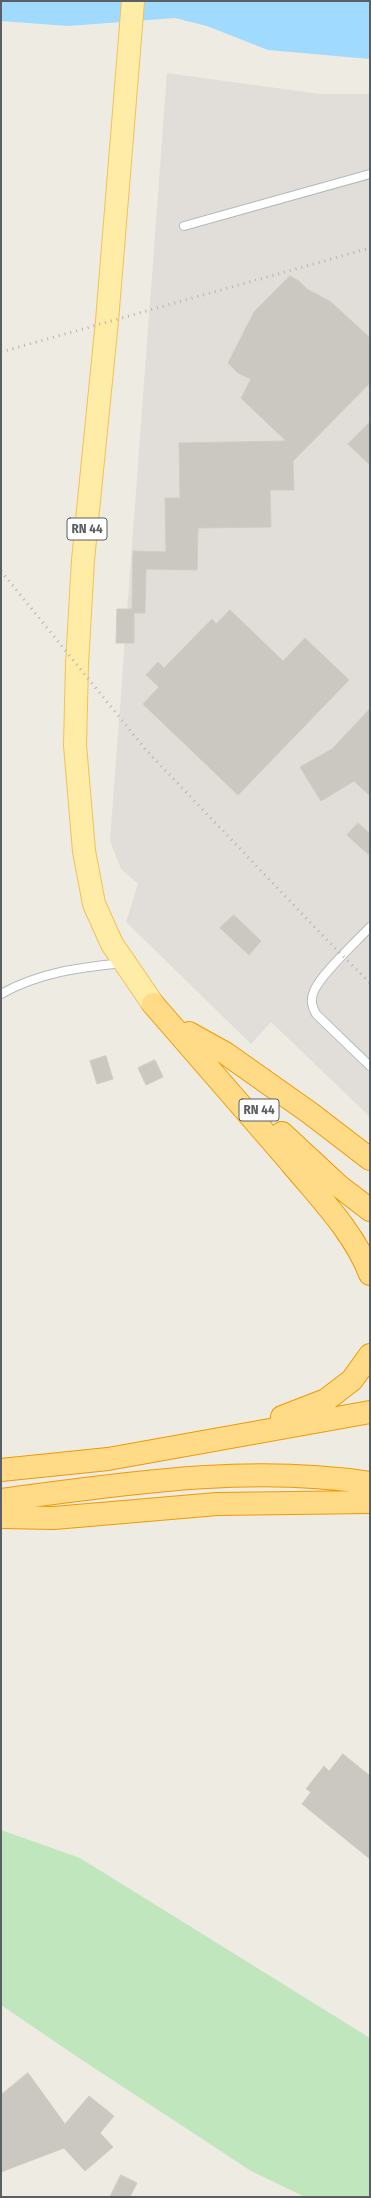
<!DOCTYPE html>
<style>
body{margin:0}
#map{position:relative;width:371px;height:2198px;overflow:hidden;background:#eeebe2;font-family:"Fira Sans Condensed",sans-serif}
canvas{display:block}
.frame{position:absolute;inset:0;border:2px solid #5a5f63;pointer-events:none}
</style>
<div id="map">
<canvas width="371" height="2198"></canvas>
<div class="frame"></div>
</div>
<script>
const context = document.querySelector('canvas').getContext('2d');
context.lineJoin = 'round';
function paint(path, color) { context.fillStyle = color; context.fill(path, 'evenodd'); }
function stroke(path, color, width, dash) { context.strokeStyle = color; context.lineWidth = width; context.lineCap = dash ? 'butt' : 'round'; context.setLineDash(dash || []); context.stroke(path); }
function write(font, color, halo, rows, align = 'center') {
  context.font = font + ' "Fira Sans Condensed",sans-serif'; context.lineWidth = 3; context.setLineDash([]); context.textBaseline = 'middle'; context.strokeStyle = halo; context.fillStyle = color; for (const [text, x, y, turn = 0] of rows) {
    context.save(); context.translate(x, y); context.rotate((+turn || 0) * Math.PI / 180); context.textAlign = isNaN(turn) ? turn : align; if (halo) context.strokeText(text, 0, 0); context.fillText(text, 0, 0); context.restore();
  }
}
const industrial = new Path2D(`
 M 167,73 L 320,94 L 370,94 L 370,1117 L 271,1022 L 251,1044 L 126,922 L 138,884 L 121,869 L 110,841 Z`);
const green = new Path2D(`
 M 1,1830 L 80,1858 L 370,2038 L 370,2197 L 305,2197 L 251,2171 L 76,2056 L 1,2005 Z`);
const water = new Path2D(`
 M 1,1 L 370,1 L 370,59 L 268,50 L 207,26 L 175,18 L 68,26 L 1,21 Z`);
const building = new Path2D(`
 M 290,276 L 299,281 L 307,289 L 331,302 L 370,338 L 370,383 L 293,461 L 294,490 L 270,490 L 271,527 L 198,528 L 197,570 L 146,569 L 145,613 L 134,613 L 134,643 L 116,643 L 117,609 L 132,609 L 133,551 L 166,552 L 165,498 L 180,498 L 179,443 L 286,441 L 241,398 L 251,379 L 238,373 L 228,363 L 254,312 Z
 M 370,422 L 370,465 L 348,444 Z
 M 230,610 L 283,661 L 305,638 L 349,680 L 238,795 L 143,704 L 159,687 L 146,675 L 158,662 L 164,668 L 212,619 L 216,624 Z
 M 370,709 L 370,796 L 354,781 L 321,801 L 300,767 L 332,749 Z
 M 358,823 L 370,834 L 370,856 L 347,835 Z
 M 234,915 L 261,941 L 249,955 L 220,928 Z
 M 106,1056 L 113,1079 L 97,1084 L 90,1061 Z
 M 155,1060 L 163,1077 L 146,1085 L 138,1068 Z
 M 343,1754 L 370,1776 L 370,1859 L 302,1804 L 311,1792 L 306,1789 L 324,1766 L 329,1771 Z
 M 28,2073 L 65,2124 L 89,2096 L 114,2116 L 100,2133 L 113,2147 L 85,2171 L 64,2148 L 1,2172 L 1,2095 Z
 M 121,2175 L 137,2183 L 130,2197 L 110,2197 Z`);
const lane = new Path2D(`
 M 184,226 L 370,174
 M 370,927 C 356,942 321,974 314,991 C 310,1000 312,1006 316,1014 L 370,1066
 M 1,994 C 41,972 78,968 123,963`);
const primary = new Path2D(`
 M 133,1 L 107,321 L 83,560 L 77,664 L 75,745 L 84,851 L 94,904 L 112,944 L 153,1004`);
const highway = new Path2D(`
 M 153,1004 C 199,1057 245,1110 291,1163 C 319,1197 354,1232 370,1274
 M 189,1033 L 225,1053 L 310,1113 L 370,1159
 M 282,1133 L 339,1186 L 370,1210
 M 282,1417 L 326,1400 L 352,1380 L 370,1355
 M 1,1470 L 108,1459 L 370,1412
 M 1,1500 C 123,1484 247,1464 370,1483
 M 1,1517 L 54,1518 L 217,1504 L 370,1502`);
const rail = new Path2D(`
 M 1,352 L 370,248
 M 1,571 L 146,750 L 326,939 L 370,983`);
const shields = [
 [87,529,40],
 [259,1110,40]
];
const shieldNames = [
 ["RN 44",87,529],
 ["RN 44",259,1110]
];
paint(industrial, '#e1deda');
paint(green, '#c0e6be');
paint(water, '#a1daff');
paint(building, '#cbc7c1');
stroke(building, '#d2ccc0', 1);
stroke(lane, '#b5b9bd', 10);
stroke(primary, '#f4c055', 24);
stroke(highway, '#f09900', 24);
stroke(lane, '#fff', 8);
stroke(primary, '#ffeca6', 22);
stroke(highway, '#ffdb88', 22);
stroke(rail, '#b3b4b4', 3, [1, 5]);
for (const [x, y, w] of shields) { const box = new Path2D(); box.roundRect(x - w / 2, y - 11, w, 22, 3); context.fillStyle = '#fff'; context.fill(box); stroke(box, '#5a5f63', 1); }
write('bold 13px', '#5a5f63', null, shieldNames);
</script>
